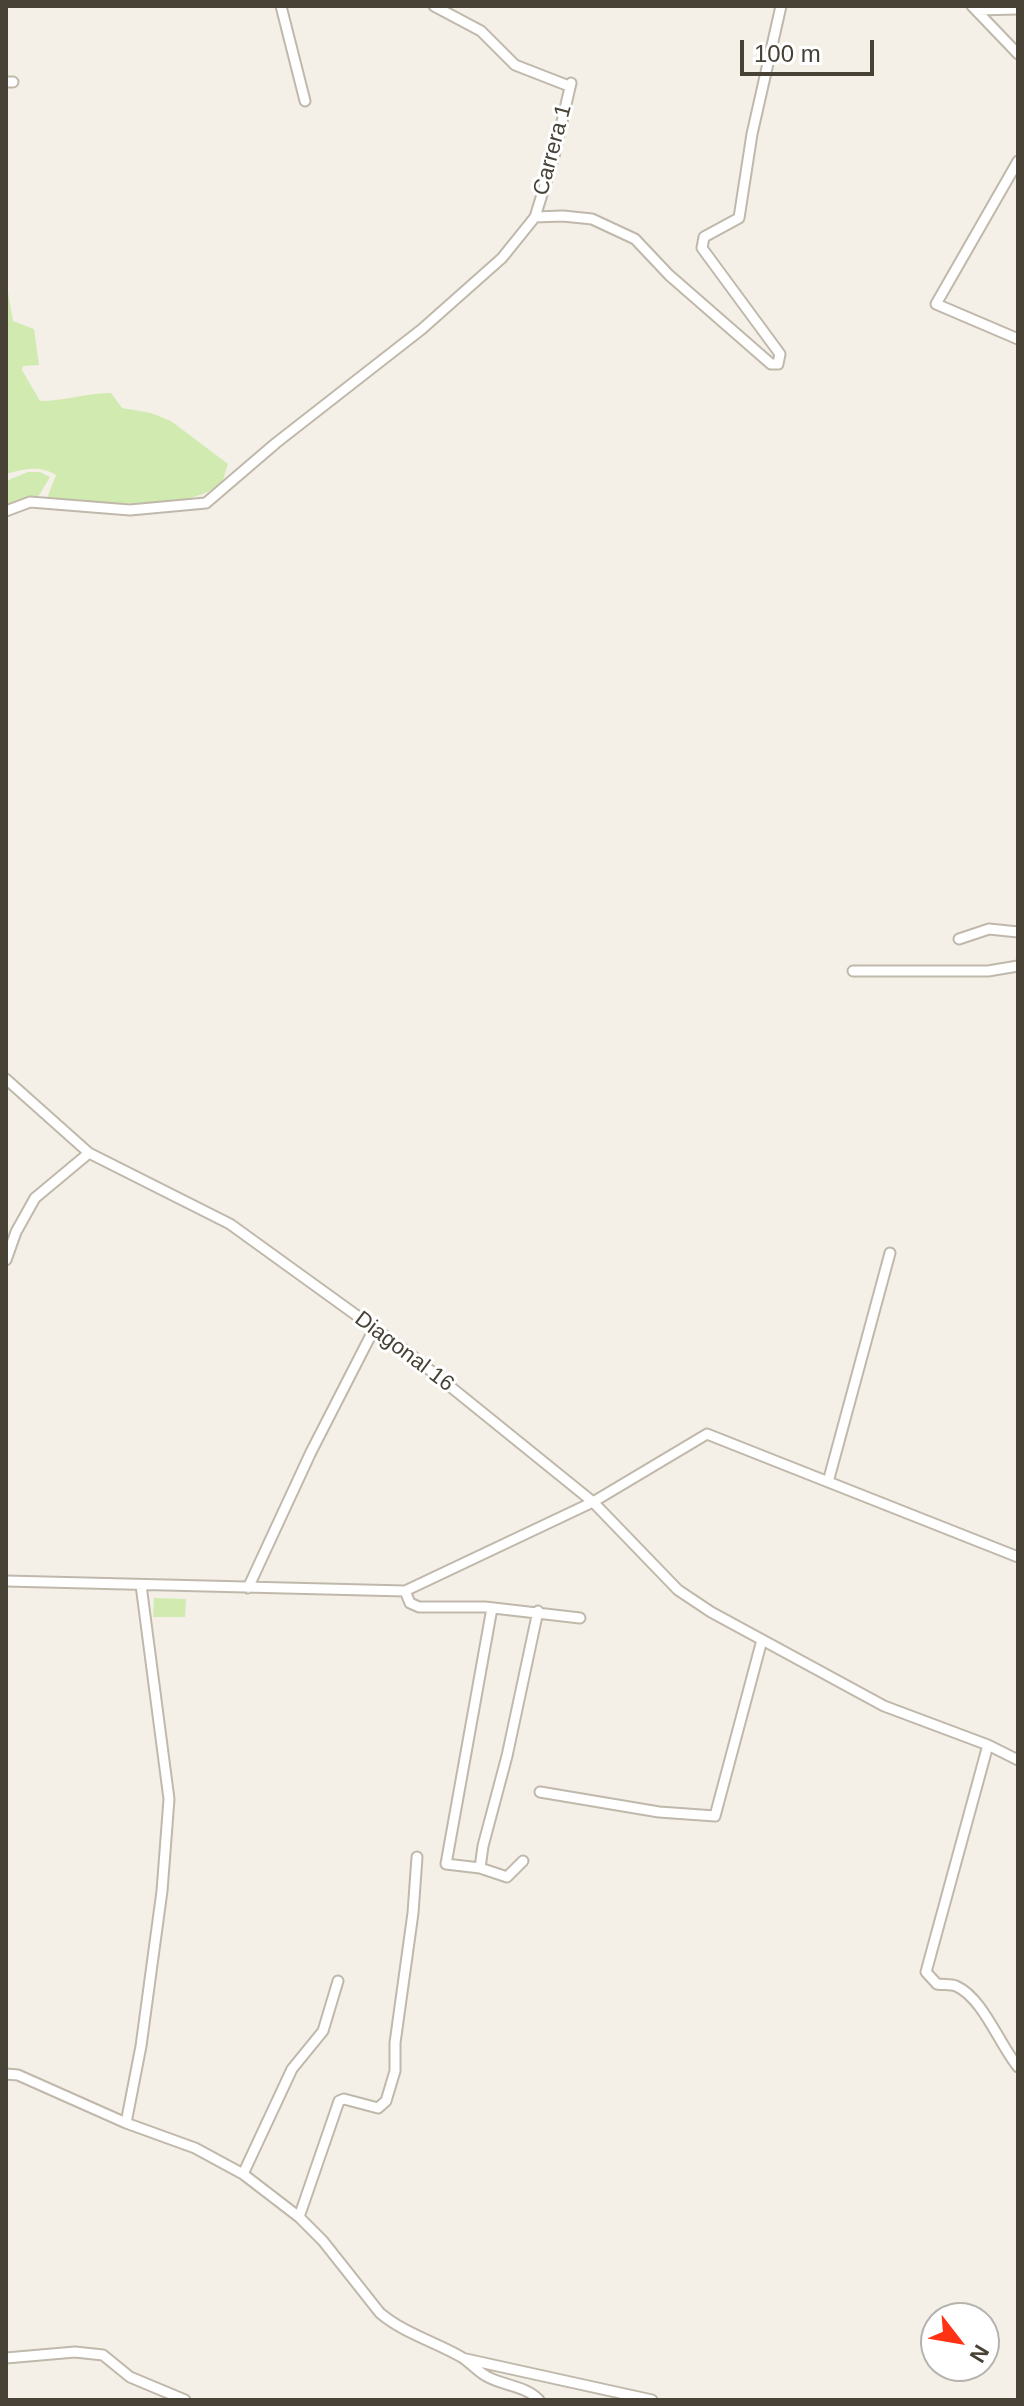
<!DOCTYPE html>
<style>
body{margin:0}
#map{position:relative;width:1024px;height:2406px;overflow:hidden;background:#f4f0e8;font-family:Helvetica,sans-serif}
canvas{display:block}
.frame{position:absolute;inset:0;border:8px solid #484136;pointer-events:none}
.north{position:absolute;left:920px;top:2302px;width:80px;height:80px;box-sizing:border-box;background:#fff;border:2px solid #b6b3af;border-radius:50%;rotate:121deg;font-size:22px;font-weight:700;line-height:32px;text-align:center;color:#484136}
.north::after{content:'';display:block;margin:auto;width:28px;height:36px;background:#ff3314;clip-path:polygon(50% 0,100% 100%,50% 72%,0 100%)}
.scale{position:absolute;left:740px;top:40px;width:134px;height:36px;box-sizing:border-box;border:4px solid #484136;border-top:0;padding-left:10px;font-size:24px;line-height:28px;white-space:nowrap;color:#484136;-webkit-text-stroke:6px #fff;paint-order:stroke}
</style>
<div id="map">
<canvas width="1024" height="2406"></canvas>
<div class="frame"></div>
<div class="north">N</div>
<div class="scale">100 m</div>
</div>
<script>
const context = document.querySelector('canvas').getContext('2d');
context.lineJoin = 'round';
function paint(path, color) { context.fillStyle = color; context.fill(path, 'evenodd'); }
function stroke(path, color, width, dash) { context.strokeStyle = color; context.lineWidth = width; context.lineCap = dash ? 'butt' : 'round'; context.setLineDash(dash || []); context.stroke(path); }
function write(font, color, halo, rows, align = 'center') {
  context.font = font + ' Helvetica,sans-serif'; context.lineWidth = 6; context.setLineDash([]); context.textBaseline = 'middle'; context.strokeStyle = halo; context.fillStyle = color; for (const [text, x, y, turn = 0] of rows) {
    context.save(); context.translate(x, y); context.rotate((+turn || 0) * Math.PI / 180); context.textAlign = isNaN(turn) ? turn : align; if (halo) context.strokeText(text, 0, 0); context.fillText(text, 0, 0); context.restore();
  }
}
const green = new Path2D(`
 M 6,281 L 13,321 L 34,329 L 39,365 L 23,366 L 22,370 L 40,401 C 64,401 87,393 111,393 L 122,408 L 151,413 L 171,421 L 228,464 C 226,468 225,477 222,481 C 193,515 89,501 47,498 L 56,475 C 39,465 25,469 6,474 Z
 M 28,472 L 40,472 L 50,477 L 38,497 L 6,507 L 6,481 Z
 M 154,1598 L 186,1599 L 185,1617 L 153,1617 Z`);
const minor = new Path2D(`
 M 281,6 L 305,101
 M 434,6 L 481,31 L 515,65 L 569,86
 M 972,6 L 1018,54
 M 976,10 L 1018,9
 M 6,82 L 13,82
 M 1018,161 L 936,304 L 1018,339
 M 535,217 L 563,216 L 592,219 L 635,239 L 669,275 L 771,364 L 778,364 L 780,354 L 702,248 L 704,237 L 739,218 L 752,134 L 781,6
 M 6,511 L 30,502 L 130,510 L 206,503 L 276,443 L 422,329 L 502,258 L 535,217 L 554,156 L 571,83
 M 959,939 L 989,929 L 1018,932
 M 853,971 L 988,971 L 1018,966
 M 6,1079 L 89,1153 L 230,1224 L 410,1354 L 593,1502 L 678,1590 L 711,1612 L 884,1706 L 988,1745 L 1018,1760
 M 6,1260 L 16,1232 L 35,1198 L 89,1153
 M 828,1482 L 890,1253
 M 6,1581 L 405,1591 L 593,1502 L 707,1434 L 1018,1557
 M 248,1588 L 311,1452 L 374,1329
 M 405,1591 L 410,1603 L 419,1607 L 485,1607 L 580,1618
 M 492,1608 L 446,1864 L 480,1868 L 507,1877 L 523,1861
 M 988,1745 L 926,1972 L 937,1984 C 943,1985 951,1984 956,1986 C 983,1998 999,2044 1018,2067
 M 540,1792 L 659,1812 L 715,1816 L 762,1640
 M 480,1868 L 483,1846 L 507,1756 L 538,1611
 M 6,2074 L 18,2075 L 126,2123 L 195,2148 L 243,2174 L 299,2217 L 323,2241 L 380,2313 C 405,2334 436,2342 463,2358 C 472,2364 479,2373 488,2377 C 505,2386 526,2386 539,2400
 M 126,2123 L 141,2046 L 162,1891 L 169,1799 L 141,1585
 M 243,2174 L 292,2069 L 323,2031 L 338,1981
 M 299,2217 L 339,2101 L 344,2099 L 378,2108 L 386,2101 L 395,2071 L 395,2043 L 413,1913 L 417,1857
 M 6,2358 L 75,2352 L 103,2355 L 130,2377 L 185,2400
 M 466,2359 L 652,2400`);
const streetNames = [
 ["Carrera 1",553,150,-75],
 ["Diagonal 16",404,1352,37]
];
paint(green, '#d1eaaf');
stroke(minor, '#c0b8aa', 13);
stroke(minor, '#fff', 9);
write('22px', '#484136', '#fff', streetNames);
</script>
